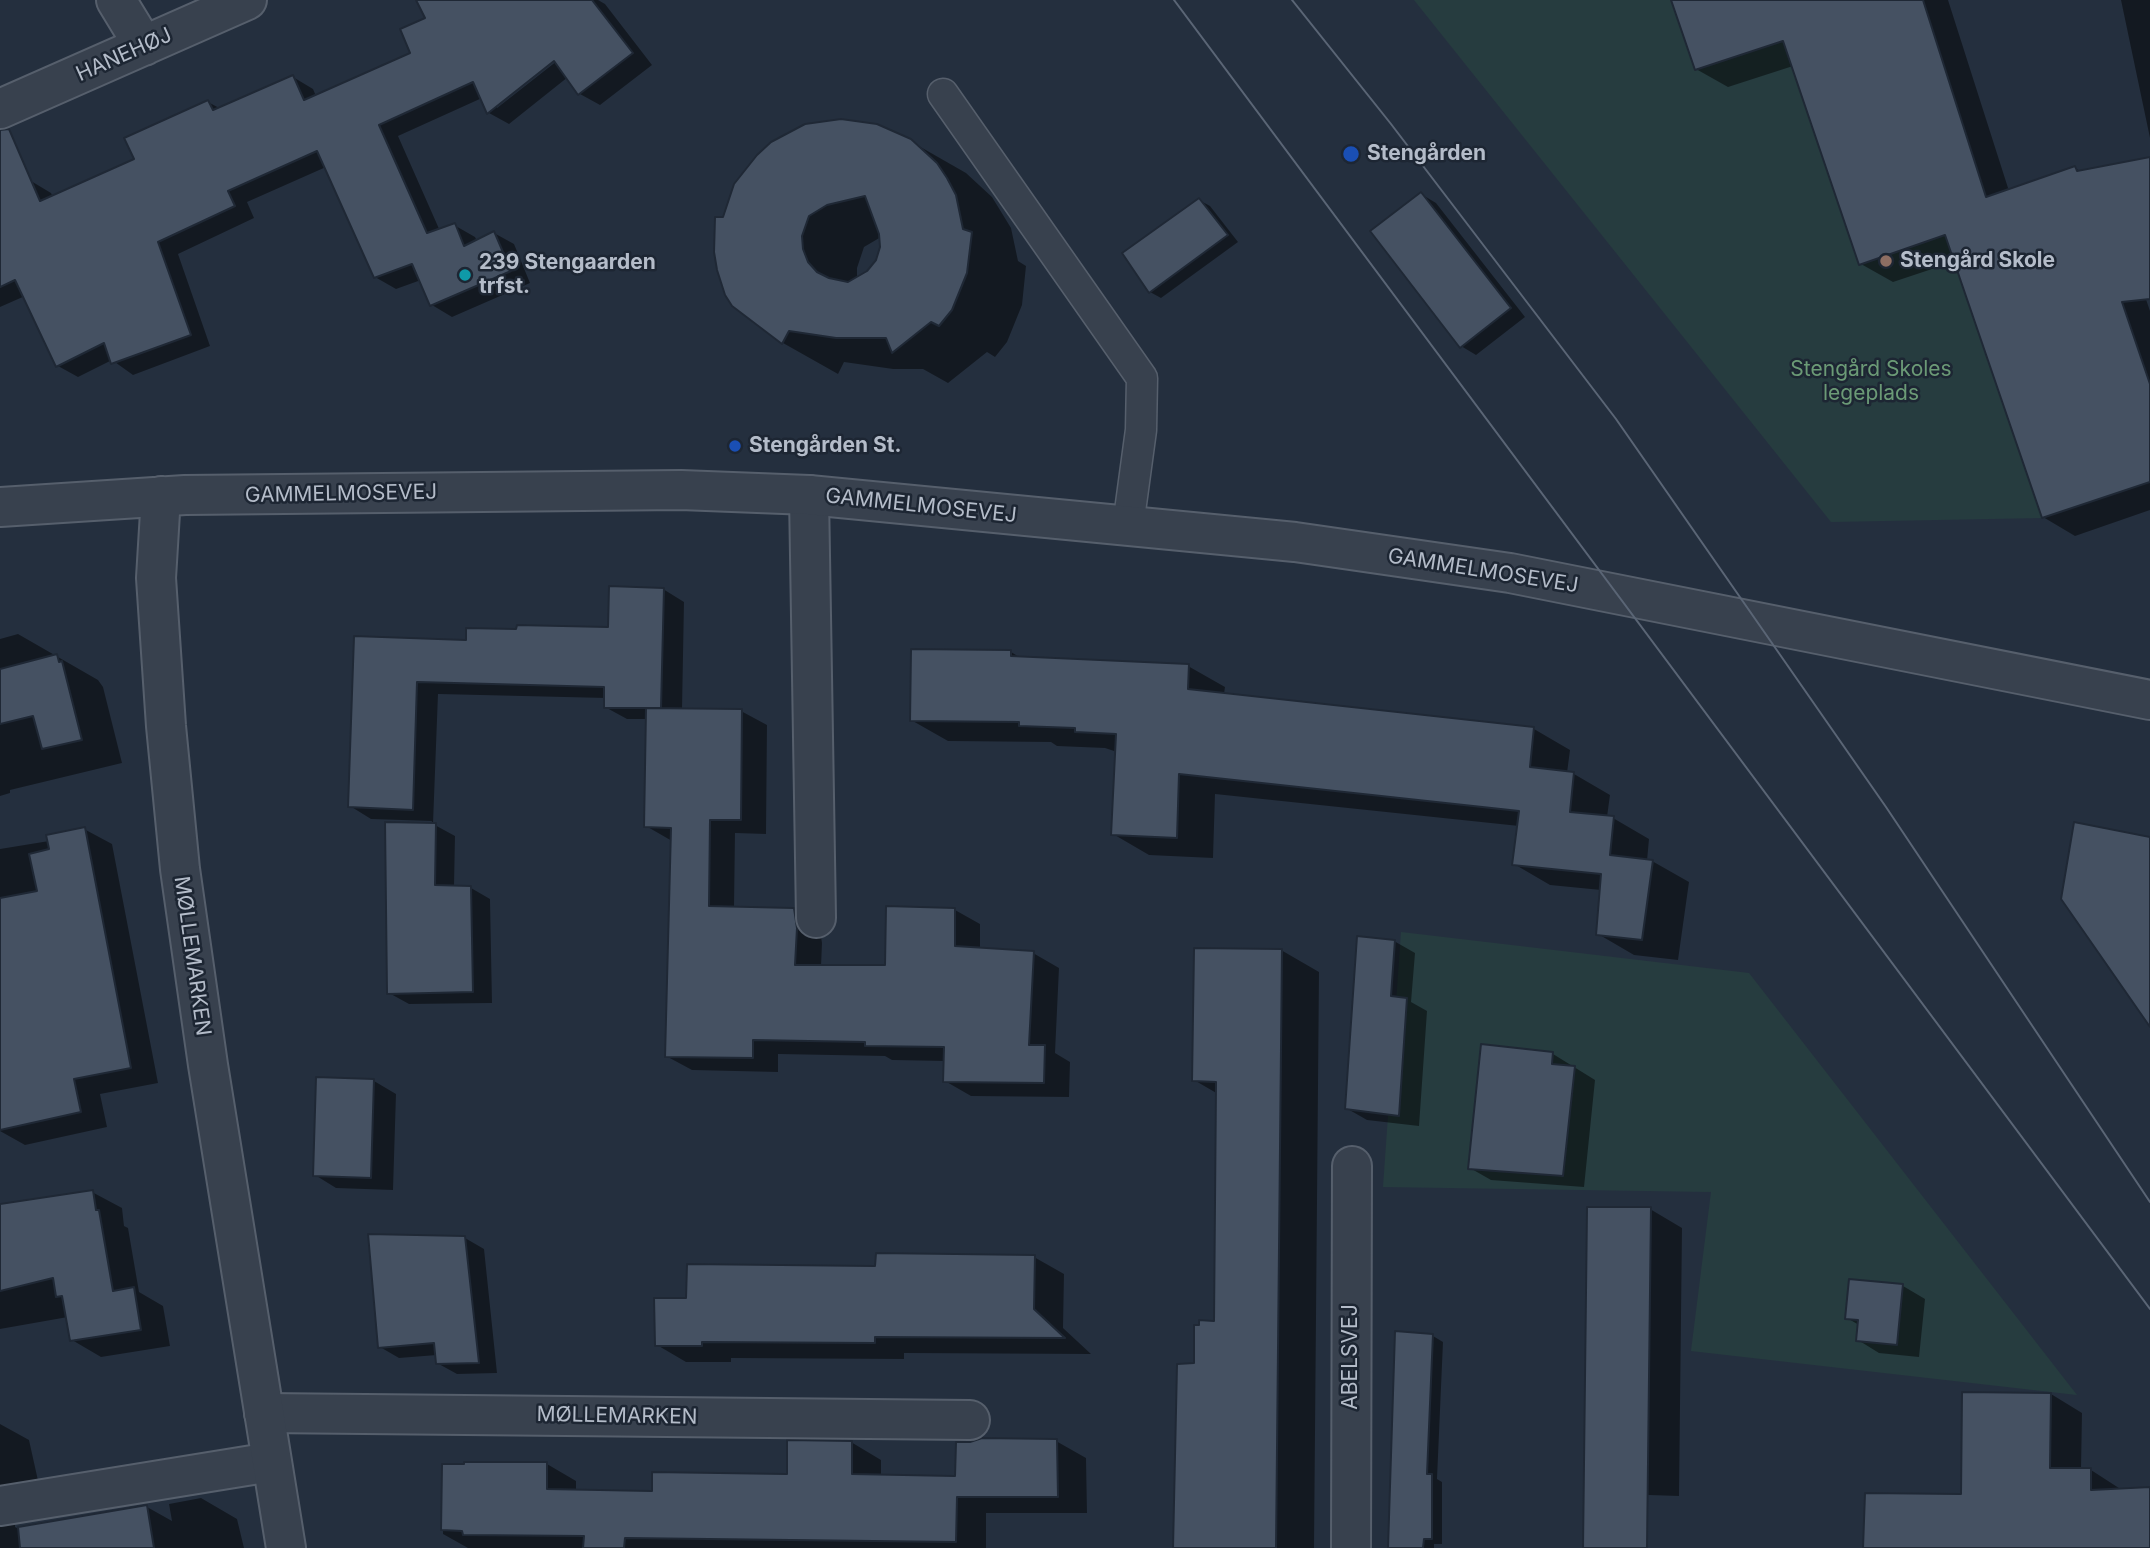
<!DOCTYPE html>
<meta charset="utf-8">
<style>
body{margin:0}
canvas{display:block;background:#242f3e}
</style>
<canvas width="2150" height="1548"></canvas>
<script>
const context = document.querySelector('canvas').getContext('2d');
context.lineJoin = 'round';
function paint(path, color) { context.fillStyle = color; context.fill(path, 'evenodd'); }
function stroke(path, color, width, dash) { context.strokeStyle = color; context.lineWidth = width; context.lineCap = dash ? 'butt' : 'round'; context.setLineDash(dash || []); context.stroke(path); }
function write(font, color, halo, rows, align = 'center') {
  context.font = font + ' Inter,sans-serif'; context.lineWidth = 5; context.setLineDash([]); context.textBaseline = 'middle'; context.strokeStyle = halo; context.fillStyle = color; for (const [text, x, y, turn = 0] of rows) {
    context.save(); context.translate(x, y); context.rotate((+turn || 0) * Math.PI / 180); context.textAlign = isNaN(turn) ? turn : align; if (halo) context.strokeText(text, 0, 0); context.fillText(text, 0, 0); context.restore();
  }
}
const green = new Path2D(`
 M 1414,0 L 1671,0 L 1695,70 L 1783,41 L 1859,265 L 1945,235 L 2042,518 L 1831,522 Z
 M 1401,932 L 1749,973 L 2077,1395 L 1691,1351 L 1711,1192 L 1383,1187 Z`);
const shadow = new Path2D(`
 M 431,0 L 598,0 L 605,4 L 652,65 L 600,105 L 580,94 L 568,77 L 509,124 L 489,113 L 482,98 L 398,136 L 440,231 L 454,225 L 475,237 L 477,241 L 494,233 L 514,244 L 530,283 L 452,317 L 432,305 L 421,280 L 396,289 L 375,277 L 326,167 L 247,202 L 254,218 L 178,254 L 210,346 L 133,375 L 112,360 L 78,377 L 58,366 L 25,296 L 0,307 L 0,194 L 31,181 L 51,193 L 53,197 L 136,160 L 208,102 L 221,109 L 293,77 L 313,89 L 316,96 L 413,54 L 428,19 ZM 559,54 L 562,57 L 497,108 L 497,104 Z
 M 1673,0 L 1948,0 L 2009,191 L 2075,168 L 2082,172 L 2150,158 L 2150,257 L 2133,261 L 2150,311 L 2150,510 L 2075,536 L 2043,517 L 1956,261 L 1893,282 L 1861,264 L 1793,66 L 1728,87 L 1696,69 Z
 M 2121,0 L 2150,0 L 2150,138 Z
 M 910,141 L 966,173 L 992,197 L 1011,228 L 1018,261 L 1026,266 L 1022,305 L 1007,342 L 995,357 L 987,352 L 948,383 L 923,369 L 893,369 L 844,362 L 838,374 L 783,343 L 733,305 L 724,218 ZM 881,237 L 882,247 L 877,260 L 868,272 L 857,279 L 857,268 L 864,247 Z
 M 1421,194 L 1436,203 L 1525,317 L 1476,355 L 1461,346 Z
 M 1199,200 L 1210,206 L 1238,242 L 1161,298 L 1150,292 Z
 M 663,589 L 684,602 L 682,710 L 741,711 L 767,725 L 766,834 L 735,833 L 734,908 L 793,910 L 819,924 L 822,943 L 821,967 L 887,966 L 955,910 L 980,924 L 980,949 L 1033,953 L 1059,968 L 1055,1053 L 1070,1062 L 1069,1097 L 971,1096 L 945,1081 L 945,1061 L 892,1060 L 885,1056 L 778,1054 L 778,1072 L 692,1070 L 666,1056 L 672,841 L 646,826 L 648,719 L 627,719 L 605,707 L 606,698 L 438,694 L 433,824 L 455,836 L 454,887 L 471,888 L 490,899 L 492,1003 L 409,1004 L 389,993 L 432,821 L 371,819 L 350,806 L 356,638 L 467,641 L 610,629 Z
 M 18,634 L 98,680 L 103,687 L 122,763 L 10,790 L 10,793 L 0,796 L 0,639 Z
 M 1011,652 L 1021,658 L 1188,666 L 1225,687 L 1224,694 L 1534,729 L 1570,750 L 1567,773 L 1574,774 L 1610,795 L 1607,817 L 1613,818 L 1649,839 L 1647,861 L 1652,861 L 1689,882 L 1678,960 L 1634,955 L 1598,934 L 1601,890 L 1550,885 L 1514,864 L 1519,826 L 1215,794 L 1213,858 L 1149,855 L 1113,834 L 1117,752 L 1105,748 L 1057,746 L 1051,742 L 948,741 L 911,720 Z
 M 84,829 L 112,844 L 158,1083 L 100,1094 L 107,1127 L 25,1145 L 0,1131 L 0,849 L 49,841 Z
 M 1394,941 L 1415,953 L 1411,1002 L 1427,1011 L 1419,1126 L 1367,1120 L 1346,1108 Z
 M 1281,950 L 1319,972 L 1314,1548 L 1181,1548 L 1195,1365 L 1216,1322 L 1218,1094 L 1194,1080 Z
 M 1553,1054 L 1595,1080 L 1584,1187 L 1491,1180 L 1470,1168 Z
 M 374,1081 L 396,1094 L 393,1190 L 336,1188 L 315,1175 Z
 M 92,1192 L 122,1208 L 124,1226 L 128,1228 L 139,1292 L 163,1306 L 170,1346 L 101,1357 L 72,1340 L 68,1317 L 0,1329 L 0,1231 Z
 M 1650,1209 L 1682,1228 L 1679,1496 L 1618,1494 Z
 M 465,1238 L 484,1249 L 497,1373 L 457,1374 L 437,1363 L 437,1355 L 399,1358 L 380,1347 Z
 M 1034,1257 L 1064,1274 L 1063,1328 L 1091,1354 L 904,1353 L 904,1359 L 731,1358 L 731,1362 L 686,1362 L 657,1345 L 877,1267 Z
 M 1850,1281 L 1903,1286 L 1925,1299 L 1919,1357 L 1879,1353 L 1858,1340 L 1859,1325 L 1847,1318 Z
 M 1433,1336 L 1443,1342 L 1437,1479 L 1442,1482 L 1442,1544 L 1434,1544 L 1434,1548 L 1389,1548 Z
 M 2051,1394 L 2082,1413 L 2081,1470 L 2091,1470 L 2122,1490 L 2150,1489 L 2150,1548 L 1865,1548 L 1963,1496 Z
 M 0,1424 L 29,1440 L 43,1503 L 15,1520 L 15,1527 L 19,1529 L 147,1507 L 172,1521 L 169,1504 L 201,1498 L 237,1519 L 244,1548 L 0,1548 Z
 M 1056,1441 L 1086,1458 L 1087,1513 L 986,1513 L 986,1548 L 468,1548 L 443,1534 L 444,1466 L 547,1464 L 576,1481 L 576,1491 L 654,1493 L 789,1476 L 851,1442 L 881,1460 L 881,1476 L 957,1477 Z`);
const building = new Path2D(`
 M 416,0 L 592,0 L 633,53 L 578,95 L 554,61 L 487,114 L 473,82 L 379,125 L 427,233 L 455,223 L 464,246 L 494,231 L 511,271 L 430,306 L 412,264 L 374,278 L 317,151 L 228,191 L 235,206 L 158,242 L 191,335 L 111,364 L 104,343 L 56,367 L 15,280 L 0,287 L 0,130 L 9,129 L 40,201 L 134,159 L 124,138 L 208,100 L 213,110 L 293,75 L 304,100 L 410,53 L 400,29 L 425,18 Z
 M 1671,0 L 1923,0 L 1986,197 L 2075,166 L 2077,171 L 2150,157 L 2150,299 L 2122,302 L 2150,384 L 2150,482 L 2042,518 L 1945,235 L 1859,265 L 1783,41 L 1695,70 Z
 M 841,119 L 877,124 L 911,139 L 937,163 L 947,178 L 956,195 L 963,229 L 972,232 L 967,273 L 952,310 L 939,326 L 931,322 L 892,353 L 886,338 L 836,338 L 789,331 L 782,344 L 732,306 L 725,295 L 717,270 L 714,252 L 715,217 L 723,217 L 734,184 L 757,155 L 771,142 L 805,124 ZM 865,196 L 879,234 L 880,247 L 876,260 L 867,271 L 848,282 L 829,278 L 817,272 L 808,262 L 803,249 L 802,236 L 809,216 L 827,205 Z
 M 1421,192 L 1511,308 L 1460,348 L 1370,231 Z
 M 1199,198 L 1228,235 L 1149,293 L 1122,253 Z
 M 609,586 L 664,588 L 661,708 L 604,708 L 604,687 L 417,682 L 413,810 L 348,807 L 354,636 L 466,640 L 466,628 L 516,629 L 517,625 L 608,627 Z
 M 911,649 L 1011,650 L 1011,656 L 1189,664 L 1188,689 L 1534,727 L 1530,767 L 1574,772 L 1570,812 L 1614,816 L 1610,855 L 1653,860 L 1642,940 L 1596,935 L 1601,874 L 1512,865 L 1519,811 L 1179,774 L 1177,838 L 1111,835 L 1116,734 L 1075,732 L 1075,728 L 1019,726 L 1019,722 L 910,721 Z
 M 57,654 L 59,662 L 62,661 L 82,740 L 42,749 L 33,716 L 0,724 L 0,669 Z
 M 646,708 L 742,709 L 741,820 L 710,820 L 709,906 L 794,908 L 797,928 L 795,965 L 885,965 L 886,906 L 955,908 L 955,946 L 1034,951 L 1029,1045 L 1045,1045 L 1044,1083 L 943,1082 L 944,1047 L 865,1046 L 865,1042 L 753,1040 L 753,1058 L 665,1057 L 671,828 L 644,827 Z
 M 385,822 L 436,823 L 435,885 L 471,886 L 473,992 L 387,994 Z
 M 2074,822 L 2150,837 L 2150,1027 L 2061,899 Z
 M 85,827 L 131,1068 L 74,1079 L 81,1112 L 0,1130 L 0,898 L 37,891 L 29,854 L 49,849 L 46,835 Z
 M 1357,936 L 1395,940 L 1391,996 L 1407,998 L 1399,1116 L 1345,1109 Z
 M 1194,948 L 1282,949 L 1276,1548 L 1173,1548 L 1177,1364 L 1194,1363 L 1194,1325 L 1199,1325 L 1199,1320 L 1214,1321 L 1216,1082 L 1192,1081 Z
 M 1481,1044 L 1553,1052 L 1552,1064 L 1575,1066 L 1563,1176 L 1468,1169 Z
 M 316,1077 L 374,1079 L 371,1178 L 313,1176 Z
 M 93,1190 L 96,1210 L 99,1210 L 113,1291 L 134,1287 L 141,1330 L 70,1341 L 62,1296 L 56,1297 L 53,1278 L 0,1291 L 0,1204 Z
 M 1587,1207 L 1651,1207 L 1647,1548 L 1583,1548 Z
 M 368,1234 L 465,1236 L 479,1363 L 436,1364 L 434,1343 L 378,1348 Z
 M 876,1253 L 1035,1255 L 1034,1309 L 1065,1338 L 875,1337 L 875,1343 L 702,1342 L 702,1346 L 655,1346 L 654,1298 L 686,1298 L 687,1264 L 875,1266 Z
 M 1849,1279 L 1903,1284 L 1897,1345 L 1856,1341 L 1858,1320 L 1845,1319 Z
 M 1395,1331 L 1433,1334 L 1427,1474 L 1432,1474 L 1432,1539 L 1424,1539 L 1423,1548 L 1388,1548 Z
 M 1962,1392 L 2051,1393 L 2050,1468 L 2091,1468 L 2091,1490 L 2150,1487 L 2150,1548 L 1863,1548 L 1865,1493 L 1961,1494 Z
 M 982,1438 L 1057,1439 L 1058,1497 L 957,1497 L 956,1542 L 625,1538 L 624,1548 L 583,1548 L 584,1536 L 463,1535 L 462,1531 L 441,1530 L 442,1464 L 464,1464 L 464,1462 L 547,1462 L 547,1489 L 652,1491 L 652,1472 L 787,1474 L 787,1440 L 852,1441 L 852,1474 L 955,1476 L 956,1442 L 970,1442 Z
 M 147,1505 L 154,1548 L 20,1548 L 18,1527 Z`);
const service = new Path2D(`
 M 943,94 L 1142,378 L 1141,430 L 1128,526`);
const minor = new Path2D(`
 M 116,0 L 144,46
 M 0,109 L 247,0
 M 809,495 L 816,918
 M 264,1413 L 970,1420
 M 0,1506 L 271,1462
 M 1351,1548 L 1352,1166`);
const tertiary = new Path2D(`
 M 161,496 L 156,578 L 166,726 L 180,869 L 208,1065 L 286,1548
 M 0,507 L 185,495 L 681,490 L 809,495 L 1295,542 L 1510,573 L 2150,700`);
const tram = new Path2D(`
 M 1174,0 L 2150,1309
 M 1292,0 L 1391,124 L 1616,419 L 1886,807 L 2150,1202`);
const markers = [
 [1351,154,9,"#1a4fb4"],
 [1886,261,7,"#8d6e63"],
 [465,275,7,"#0f9aa8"],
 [735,446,7,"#1a4fb4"]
];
const streetNames = [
 ["HANEHØJ",124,55,-24],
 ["GAMMELMOSEVEJ",341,494,-1],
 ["GAMMELMOSEVEJ",921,506,6],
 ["GAMMELMOSEVEJ",1483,571,9],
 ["MØLLEMARKEN",192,956,82],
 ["ABELSVEJ",1351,1357,-90],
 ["MØLLEMARKEN",617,1416,1]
];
const poiNames = [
 ["Stengården",1367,154],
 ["Stengård Skole",1900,261],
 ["239 Stengaarden",479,263],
 ["trfst.",479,287],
 ["Stengården St.",749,446]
];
const parkNames = [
 ["Stengård Skoles",1871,370],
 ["legeplads",1871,394]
];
paint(green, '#263c3f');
paint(shadow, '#0007');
paint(building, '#455162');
stroke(building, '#1f2835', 2);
stroke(service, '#565f6c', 33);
stroke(minor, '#565f6c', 42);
stroke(tertiary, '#565f6c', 42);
stroke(service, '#38414e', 30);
stroke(minor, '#38414e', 38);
stroke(tertiary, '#38414e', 38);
stroke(tram, '#5a6575', 2);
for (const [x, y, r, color] of markers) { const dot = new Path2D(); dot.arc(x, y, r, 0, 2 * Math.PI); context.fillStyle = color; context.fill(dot); stroke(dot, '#1d2633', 2.5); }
write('21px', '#b4bcc9', '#1d2633', streetNames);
write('bold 21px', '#b4bcc9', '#1d2633', poiNames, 'left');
write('21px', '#6b9a76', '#1d2633', parkNames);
</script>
